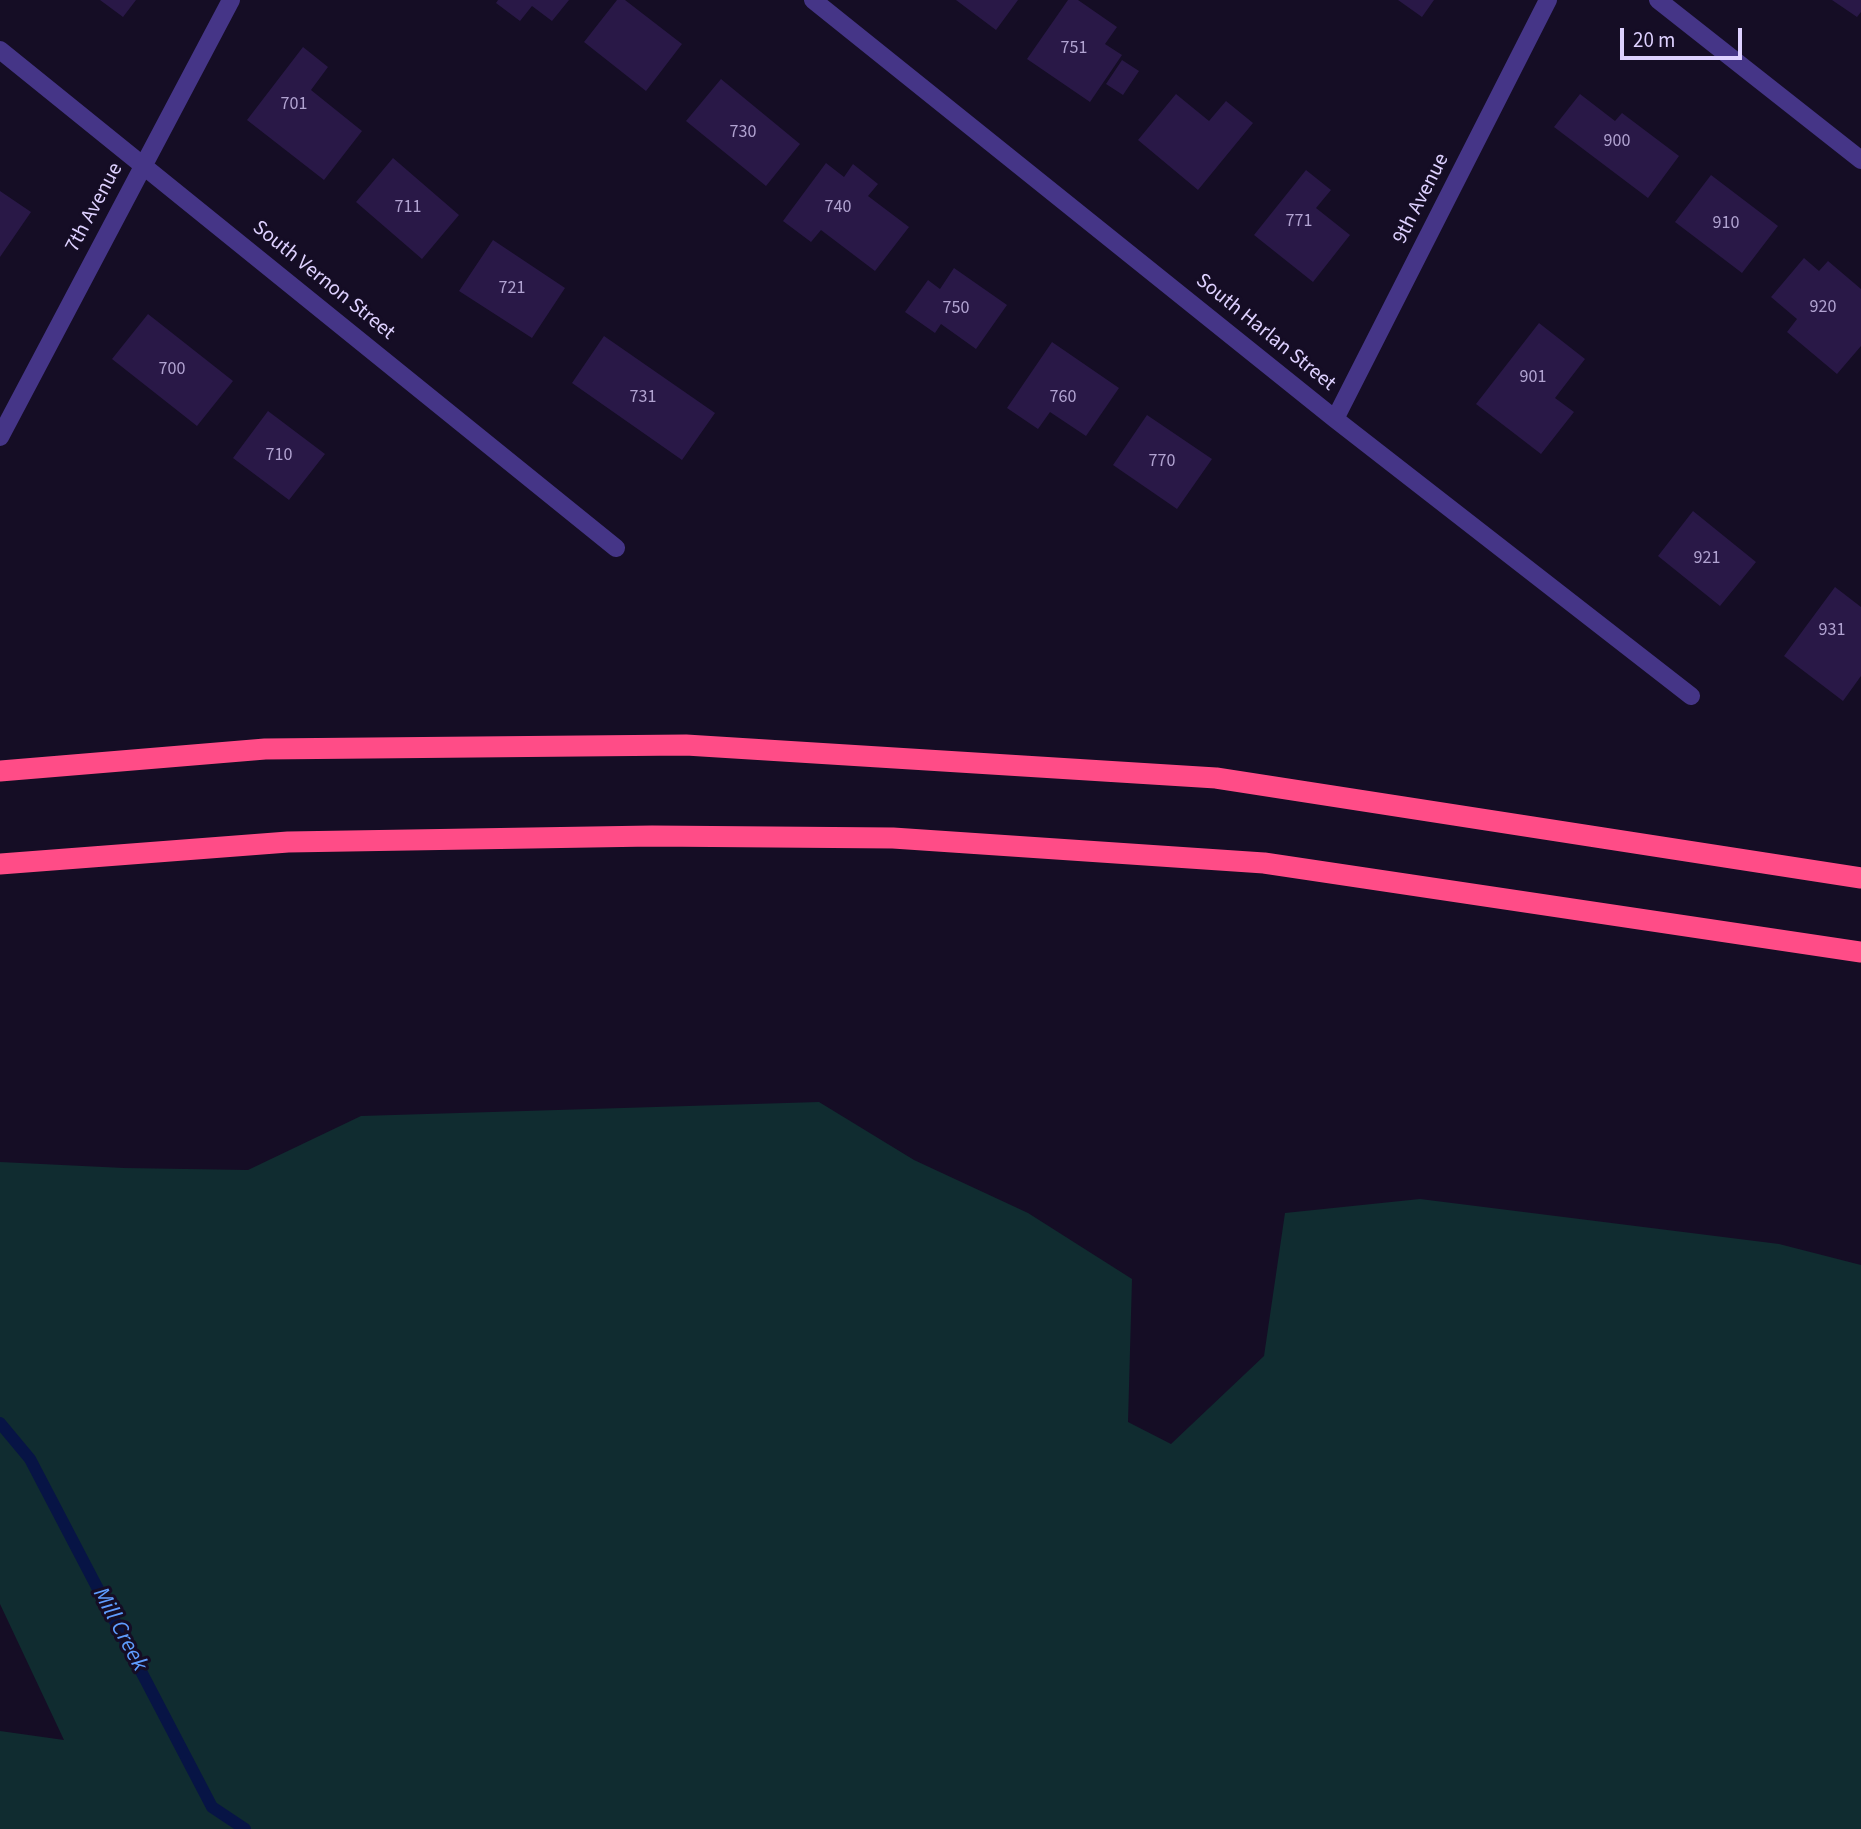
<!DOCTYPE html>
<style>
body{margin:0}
#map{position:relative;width:1861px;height:1829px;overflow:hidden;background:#150d25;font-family:"Source Sans 3",sans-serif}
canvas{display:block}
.scale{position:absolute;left:1620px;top:28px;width:122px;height:32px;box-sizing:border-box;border:4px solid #ded1ff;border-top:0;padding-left:9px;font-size:21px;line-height:24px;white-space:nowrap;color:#ded1ff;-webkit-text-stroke:5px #150d25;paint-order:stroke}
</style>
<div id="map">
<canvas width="1861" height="1829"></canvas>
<div class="scale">20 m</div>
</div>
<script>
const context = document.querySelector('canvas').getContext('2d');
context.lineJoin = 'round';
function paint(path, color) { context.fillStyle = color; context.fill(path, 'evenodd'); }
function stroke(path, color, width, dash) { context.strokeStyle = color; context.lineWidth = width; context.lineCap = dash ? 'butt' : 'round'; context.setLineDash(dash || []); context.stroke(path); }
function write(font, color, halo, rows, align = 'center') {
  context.font = font + ' "Source Sans 3",sans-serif'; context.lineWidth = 6; context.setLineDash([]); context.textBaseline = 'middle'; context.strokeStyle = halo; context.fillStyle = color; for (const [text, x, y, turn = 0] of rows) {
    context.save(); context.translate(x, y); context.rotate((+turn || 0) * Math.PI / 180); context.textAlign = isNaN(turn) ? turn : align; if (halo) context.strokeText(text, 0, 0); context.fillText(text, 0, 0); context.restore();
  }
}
const green = new Path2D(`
 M 819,1102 L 914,1160 L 1028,1213 L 1132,1279 L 1128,1422 L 1171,1444 L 1264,1356 L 1285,1213 L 1420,1199 L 1779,1244 L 1861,1265 L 1861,1829 L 0,1829 L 0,1731 L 64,1740 L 0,1604 L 0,1162 L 124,1168 L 248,1170 L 361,1116 Z`);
const stream = new Path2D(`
 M 0,1423 L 30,1459 L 212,1807 L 245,1829`);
const building = new Path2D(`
 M 100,0 L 136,0 L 123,17 Z
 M 498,0 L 569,0 L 552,21 L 532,6 L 520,21 L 496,3 Z
 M 617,0 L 625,0 L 682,44 L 646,91 L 584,42 Z
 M 956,0 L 1018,0 L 996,30 Z
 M 1068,0 L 1078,0 L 1117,27 L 1105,44 L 1122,55 L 1090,102 L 1027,59 Z
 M 1398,0 L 1434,0 L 1422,17 Z
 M 1832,0 L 1861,0 L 1861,12 L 1857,17 Z
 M 303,47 L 328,67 L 311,90 L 362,131 L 324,180 L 247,120 Z
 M 1122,60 L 1139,71 L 1123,95 L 1106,84 Z
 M 721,79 L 800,144 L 766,186 L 686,121 Z
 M 1176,94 L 1209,121 L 1226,101 L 1253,123 L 1198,190 L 1138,140 Z
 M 1580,94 L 1615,121 L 1622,113 L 1679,156 L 1648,198 L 1554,127 Z
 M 393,158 L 459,215 L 422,259 L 356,202 Z
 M 826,163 L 844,177 L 853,164 L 878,184 L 868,196 L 909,227 L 875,271 L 821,230 L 811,242 L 783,221 Z
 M 1306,170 L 1331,190 L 1316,208 L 1350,235 L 1313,282 L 1254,235 Z
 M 1711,175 L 1778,226 L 1742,273 L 1675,222 Z
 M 0,191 L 31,212 L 0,257 Z
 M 493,240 L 565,288 L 532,338 L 459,291 Z
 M 1804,258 L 1819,271 L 1828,261 L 1861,289 L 1861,346 L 1837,374 L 1787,332 L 1797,319 L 1771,297 Z
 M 954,268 L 1007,305 L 976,349 L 941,324 L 935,333 L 905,312 L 928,280 L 940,289 Z
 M 148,314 L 233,381 L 197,426 L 112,359 Z
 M 1539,323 L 1585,359 L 1555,398 L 1574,412 L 1541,454 L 1476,404 Z
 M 604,336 L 715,413 L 682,460 L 572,383 Z
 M 1052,342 L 1119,388 L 1086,436 L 1050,412 L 1038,429 L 1007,408 Z
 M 268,411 L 325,454 L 289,500 L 233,458 Z
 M 1147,415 L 1212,459 L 1177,509 L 1113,465 Z
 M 1693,511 L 1756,562 L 1720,606 L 1658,556 Z
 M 1835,587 L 1861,607 L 1861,676 L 1843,701 L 1784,656 Z`);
const minor = new Path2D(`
 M 813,0 L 1335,419 L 1691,696
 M 1658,0 L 1861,160
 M 0,50 L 616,548
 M 1335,419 L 1548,0
 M 0,437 L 231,0`);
const highway = new Path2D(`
 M 0,771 L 265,749 L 686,745 L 1216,778 L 1861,878
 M 0,864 L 288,842 L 652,836 L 893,838 L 1264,863 L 1861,952`);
const numberNames = [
 ["751",1074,49],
 ["701",294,105],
 ["730",743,133],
 ["900",1617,142],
 ["711",408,208],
 ["740",838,208],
 ["771",1299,222],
 ["910",1726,224],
 ["721",512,289],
 ["920",1823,308],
 ["750",956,309],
 ["700",172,370],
 ["901",1533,378],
 ["731",643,398],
 ["760",1063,398],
 ["710",279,456],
 ["770",1162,462],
 ["921",1707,559],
 ["931",1832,631]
];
const streetNames = [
 ["9th Avenue",1422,199,-63],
 ["7th Avenue",95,208,-62],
 ["South Vernon Street",323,281,39],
 ["South Harlan Street",1265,333,39]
];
const waterNames = [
 ["Mill Creek",119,1630,62]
];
paint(green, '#102c30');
stroke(stream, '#071445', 12);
paint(building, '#291847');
stroke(minor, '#453587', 18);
stroke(highway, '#ff4c87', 21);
write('18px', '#b1a3d1', null, numberNames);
write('21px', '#ded1ff', '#150d25', streetNames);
write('italic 23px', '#5f9dff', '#150d25', waterNames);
</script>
